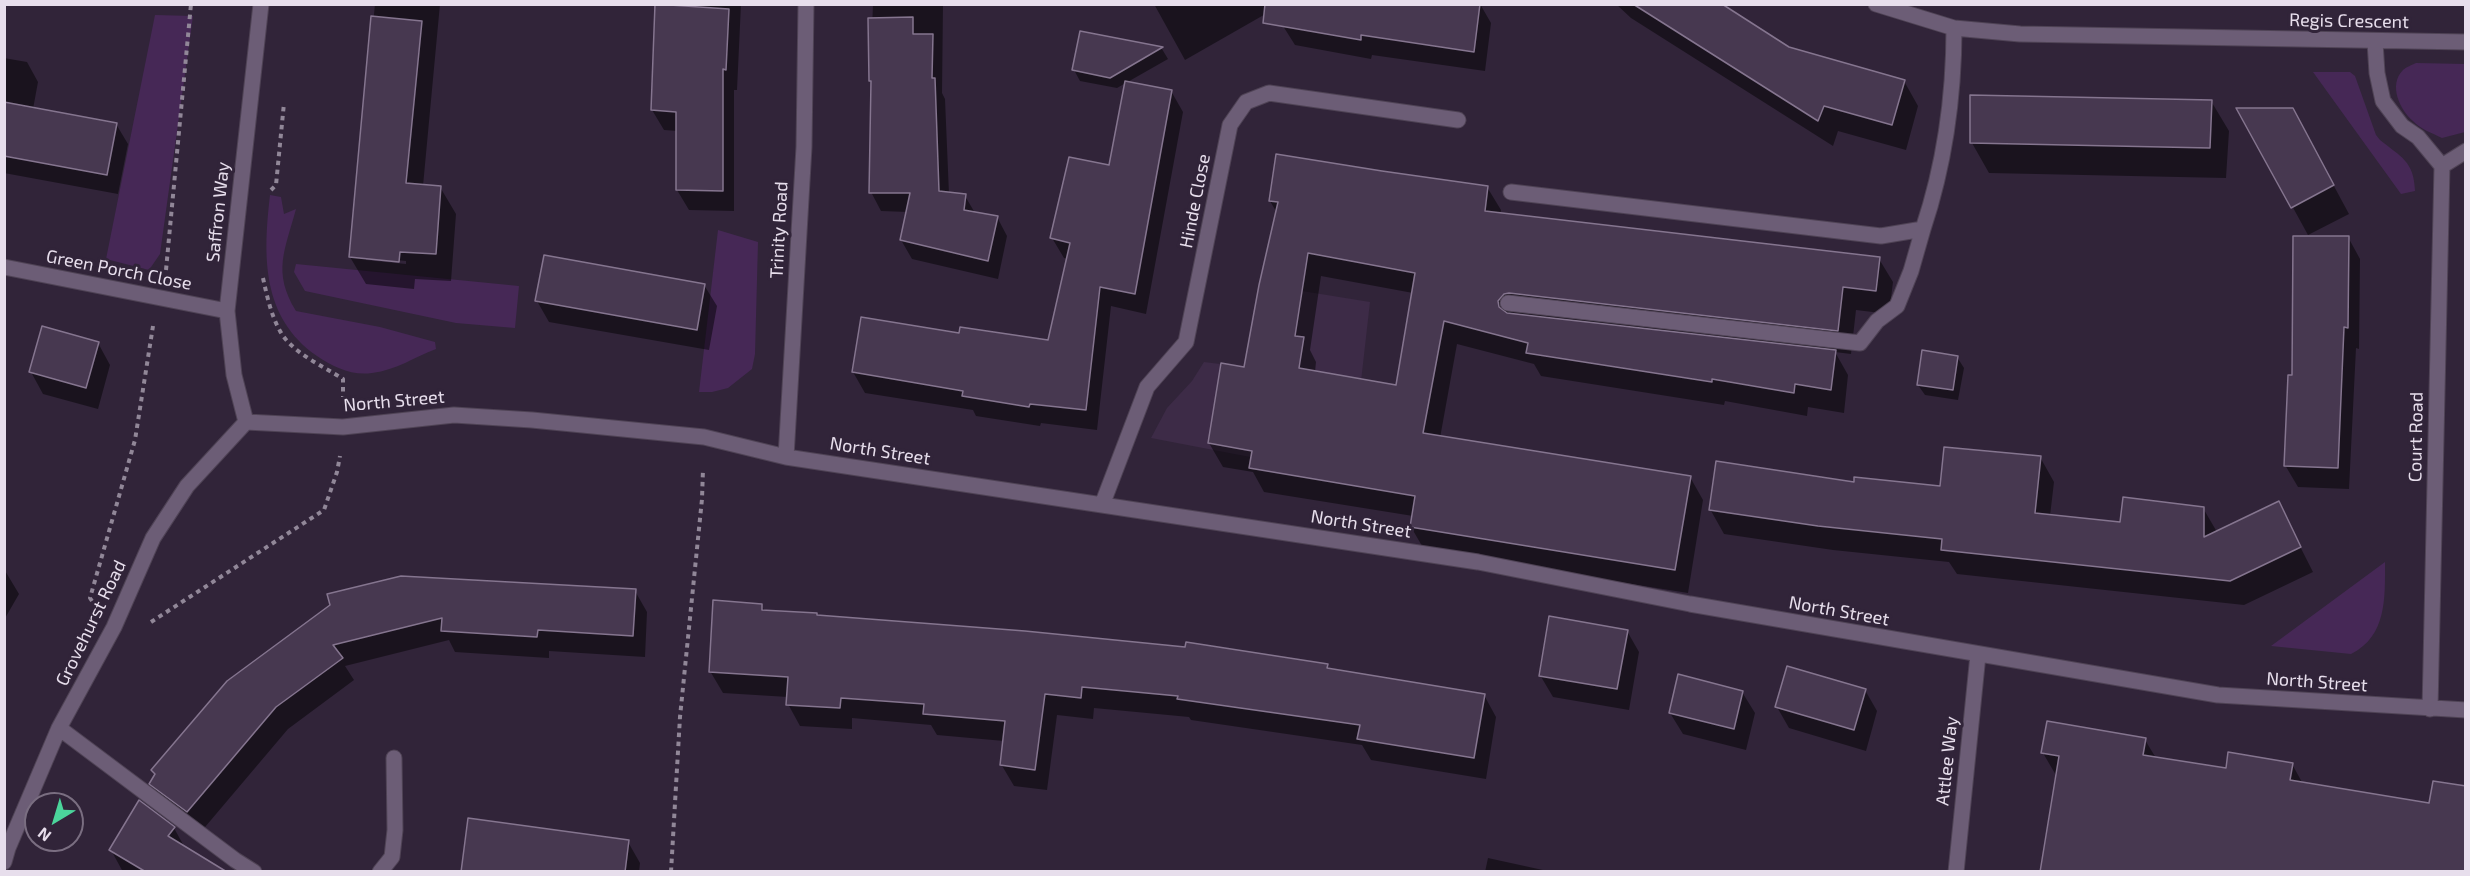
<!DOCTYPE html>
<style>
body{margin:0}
#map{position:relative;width:2470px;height:876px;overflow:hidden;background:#312439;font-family:"Exo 2",sans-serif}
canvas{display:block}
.frame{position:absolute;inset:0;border:6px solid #e7deec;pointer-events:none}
.north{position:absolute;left:24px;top:792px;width:60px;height:60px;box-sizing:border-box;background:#312439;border:2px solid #7a6e81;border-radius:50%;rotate:218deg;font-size:16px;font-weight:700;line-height:24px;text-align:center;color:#e7deec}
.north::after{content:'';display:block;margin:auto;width:21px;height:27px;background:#4bd49b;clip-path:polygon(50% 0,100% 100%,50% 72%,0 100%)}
</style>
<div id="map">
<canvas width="2470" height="876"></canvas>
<div class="frame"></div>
<div class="north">N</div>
</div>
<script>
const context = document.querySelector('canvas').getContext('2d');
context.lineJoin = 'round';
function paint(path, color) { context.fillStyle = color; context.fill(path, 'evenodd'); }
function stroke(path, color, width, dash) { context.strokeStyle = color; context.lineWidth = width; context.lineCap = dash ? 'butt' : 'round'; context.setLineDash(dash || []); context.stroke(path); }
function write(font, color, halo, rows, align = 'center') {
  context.font = font + ' "Exo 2",sans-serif'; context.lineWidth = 6; context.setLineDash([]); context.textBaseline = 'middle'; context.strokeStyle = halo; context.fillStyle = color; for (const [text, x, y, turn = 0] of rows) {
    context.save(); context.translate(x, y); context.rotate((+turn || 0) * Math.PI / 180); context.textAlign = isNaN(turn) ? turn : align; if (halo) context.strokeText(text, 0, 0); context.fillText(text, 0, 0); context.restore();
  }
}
const built = new Path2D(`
 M 1259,284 L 1370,302 L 1359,399 L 1427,410 L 1415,496 L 1249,468 L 1250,457 L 1151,438 L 1167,408 L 1192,381 L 1204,362 L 1244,367 Z`);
const green = new Path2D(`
 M 155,15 L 193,16 L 160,254 L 149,270 L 106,259 Z
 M 2416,63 L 2465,64 L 2465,132 L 2442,138 C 2432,133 2420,129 2413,121 C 2400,110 2388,85 2403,70 C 2406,67 2412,65 2416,63 Z
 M 2313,72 L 2350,72 L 2355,76 L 2376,135 L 2380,140 C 2401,157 2414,161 2415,191 L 2401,194 Z
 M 270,195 L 281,197 L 284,214 L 296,209 C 285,250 272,272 296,311 L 380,327 L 435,342 L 436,349 C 414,357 397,370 372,373 C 352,376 333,367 317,356 C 261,317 263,255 270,195 Z
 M 718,230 L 758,242 L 755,354 L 752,369 L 728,388 L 712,392 L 699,392 Z
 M 296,264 L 519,286 L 515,328 L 456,323 L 305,291 L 294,272 Z
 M 2385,562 C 2385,598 2387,636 2351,654 L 2271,646 Z`);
const shadow = new Path2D(`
 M 375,4 L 440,4 L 423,186 L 440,187 L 456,214 L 451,281 L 415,279 L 414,289 L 366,284 L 350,257 ZM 366,257 L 406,261 L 406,264 L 366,260 Z
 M 657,4 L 741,4 L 737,90 L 734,90 L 734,211 L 689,210 L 677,190 L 678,131 L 664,130 L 652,110 Z
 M 873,4 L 943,4 L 942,93 L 945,99 L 949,194 L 965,196 L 975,213 L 997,217 L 1007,236 L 998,279 L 912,259 L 901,240 L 908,212 L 881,211 L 871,192 L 873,85 L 870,80 Z
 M 1154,4 L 1283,4 L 1185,60 Z
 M 1287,4 L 1480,4 L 1491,23 L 1485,71 L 1372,55 L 1371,59 L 1295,45 L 1283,26 Z
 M 1616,4 L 1719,4 L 1788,48 L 1904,81 L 1918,106 L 1906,150 L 1838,131 L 1833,146 L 1631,18 Z
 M 1081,33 L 1162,49 L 1168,59 L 1117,88 L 1080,81 L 1074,70 Z
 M 4,58 L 27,62 L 38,82 L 33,109 L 116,124 L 128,144 L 118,194 L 4,173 Z
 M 1171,91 L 1183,112 L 1146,314 L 1111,306 L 1097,430 L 1041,423 L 1040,426 L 976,416 L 973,410 L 865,393 L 853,372 L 961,335 L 1049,342 L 1068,259 L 1064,258 L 1052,238 Z
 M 1972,97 L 2211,101 L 2229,131 L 2226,178 L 1989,173 L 1972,143 Z
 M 2239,109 L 2308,138 L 2349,214 L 2308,235 Z
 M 1487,187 L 1501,210 L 1500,215 L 1879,259 L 1893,282 L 1889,314 L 1856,310 L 1851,354 L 1835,352 L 1848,375 L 1844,413 L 1808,407 L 1807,416 L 1725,401 L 1724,405 L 1541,376 L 1534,364 L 1457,344 L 1440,438 L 1690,477 L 1703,500 L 1688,593 L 1425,551 L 1411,527 L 1413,516 L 1264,492 L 1253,472 L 1223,467 L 1209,443 L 1246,369 L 1277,213 L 1270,201 ZM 1321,276 L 1413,293 L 1398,387 L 1315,372 L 1316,362 L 1310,350 Z
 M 2348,237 L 2360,259 L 2359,349 L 2356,348 L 2349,489 L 2298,487 L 2285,465 L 2293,377 Z
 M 704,285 L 717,306 L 709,350 L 549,322 L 537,301 Z
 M 98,343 L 110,365 L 98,409 L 43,394 L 31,372 Z
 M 1957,357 L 1964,368 L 1958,400 L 1925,395 L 1918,385 Z
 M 2040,457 L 2054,482 L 2050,516 L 2122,524 L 2203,508 L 2217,532 L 2278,503 L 2313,572 L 2244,605 L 1957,574 L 1949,562 L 1833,550 L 1724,534 L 1710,509 L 1855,484 L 1941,488 Z
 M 4,569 L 19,594 L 4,620 Z
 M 401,578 L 635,591 L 647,612 L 645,657 L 549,651 L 549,658 L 455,652 L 449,640 L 345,666 L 354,680 L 288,729 L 200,833 L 164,805 L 151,784 Z
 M 761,605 L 765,611 L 1327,665 L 1330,670 L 1484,695 L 1496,717 L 1486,779 L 1371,760 L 1362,745 L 1191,720 L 1189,717 L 1094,708 L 1093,719 L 1057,715 L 1047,790 L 1014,786 L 1001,764 L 1004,741 L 937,735 L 931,725 L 852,718 L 852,729 L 800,726 L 788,704 L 788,697 L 723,693 L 710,671 Z
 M 1627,631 L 1639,652 L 1629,710 L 1553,697 L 1540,675 Z
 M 1865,690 L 1877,711 L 1866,751 L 1789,728 L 1777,707 Z
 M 1742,692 L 1755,713 L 1746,750 L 1683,734 L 1670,713 Z
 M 2145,740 L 2156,758 L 2227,770 L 2292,764 L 2303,784 L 2431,804 L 2466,872 L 2057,777 L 2043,753 Z
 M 174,828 L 185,848 L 205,872 L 123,872 L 111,850 Z
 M 628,842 L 640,863 L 639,872 L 462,872 Z
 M 1488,858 L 1552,872 L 1485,872 Z`);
const building = new Path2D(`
 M 655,4 L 729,9 L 726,70 L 723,69 L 723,191 L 676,190 L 676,112 L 651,110 Z
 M 1265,4 L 1480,4 L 1474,52 L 1361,35 L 1361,40 L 1263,23 Z
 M 1633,4 L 1722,4 L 1789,47 L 1905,80 L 1892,125 L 1824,106 L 1818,121 Z
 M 371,16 L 422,21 L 406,183 L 441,186 L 436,254 L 400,252 L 399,262 L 349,257 Z
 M 913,17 L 913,34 L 933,34 L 932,78 L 935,78 L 939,191 L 966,194 L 964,210 L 998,216 L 988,261 L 900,240 L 910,193 L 869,193 L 871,81 L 869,81 L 868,18 Z
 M 1080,31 L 1163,47 L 1110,78 L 1072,70 Z
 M 1125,81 L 1172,90 L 1135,294 L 1100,287 L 1086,410 L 1030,404 L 1029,407 L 962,396 L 963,391 L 852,372 L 861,317 L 959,333 L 960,327 L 1048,340 L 1070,243 L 1050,238 L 1069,157 L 1109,165 Z
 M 1970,95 L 2212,100 L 2210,148 L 1970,143 Z
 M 4,102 L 117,123 L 107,175 L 4,156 Z
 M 2236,108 L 2293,108 L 2334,185 L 2291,208 Z
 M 1276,154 L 1382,171 L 1488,186 L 1485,211 L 1880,257 L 1876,291 L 1843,287 L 1838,331 L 1509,293 L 1504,294 L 1498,301 L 1499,307 L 1507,313 L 1836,350 L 1831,390 L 1795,384 L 1794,393 L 1712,379 L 1712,382 L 1526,353 L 1528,343 L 1444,321 L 1423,433 L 1691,476 L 1675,570 L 1410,527 L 1415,496 L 1249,468 L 1252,451 L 1208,443 L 1221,363 L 1244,367 L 1259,285 L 1278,202 L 1269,201 ZM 1308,253 L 1415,273 L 1396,385 L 1299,368 L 1304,337 L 1295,336 Z
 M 2293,236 L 2349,236 L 2348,328 L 2344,327 L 2338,468 L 2284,466 L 2288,375 L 2292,375 Z
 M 544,255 L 705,284 L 697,330 L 535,301 Z
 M 42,326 L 99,342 L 86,388 L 29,372 Z
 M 1922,350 L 1958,356 L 1953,390 L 1917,385 Z
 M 1944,447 L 2041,456 L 2035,513 L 2120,522 L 2123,497 L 2204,507 L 2204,537 L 2279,501 L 2301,547 L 2230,581 L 1941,550 L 1942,539 L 1818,526 L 1709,510 L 1716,461 L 1854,482 L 1854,477 L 1940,486 Z
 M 401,576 L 636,589 L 633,636 L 538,630 L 537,637 L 441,631 L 442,618 L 333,645 L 343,658 L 276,707 L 187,812 L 149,784 L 155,774 L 151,770 L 227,681 L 330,605 L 327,594 Z
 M 713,600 L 762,604 L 762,610 L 817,613 L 817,615 L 1025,631 L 1185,647 L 1186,642 L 1328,664 L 1327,668 L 1485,694 L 1474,758 L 1357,739 L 1360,725 L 1177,699 L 1178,696 L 1082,687 L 1081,698 L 1045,694 L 1035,770 L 1000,765 L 1005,721 L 923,714 L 924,704 L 841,698 L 840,708 L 786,705 L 788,677 L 709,672 Z
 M 1549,616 L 1628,630 L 1617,689 L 1539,676 Z
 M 1787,666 L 1866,689 L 1854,730 L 1775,707 Z
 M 1678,674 L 1743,691 L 1734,729 L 1669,713 Z
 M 2047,721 L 2146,738 L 2143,755 L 2226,768 L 2228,752 L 2293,763 L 2290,780 L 2429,803 L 2433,781 L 2466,786 L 2466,872 L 2040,872 L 2059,756 L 2041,753 Z
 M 139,800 L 175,827 L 168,836 L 227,872 L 146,872 L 109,850 Z
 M 468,818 L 629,840 L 625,872 L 461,872 Z`);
const path = new Path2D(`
 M 271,190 L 276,185 L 284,103
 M 166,270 L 191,4
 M 263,278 C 267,296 271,315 280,331 C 292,353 323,366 343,379 L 343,397
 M 92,601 L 90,598 L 135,440 L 153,326
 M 151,622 L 324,510 L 337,472 L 340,456
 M 671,872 L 680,717 L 702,499 L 703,469`);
const minor = new Path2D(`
 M 1876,4 L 1954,28 L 2020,34 L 2466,42
 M 2375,42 L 2377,73 L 2383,101 L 2402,126 L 2418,137 L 2442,166 L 2430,709
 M 2442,166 L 2466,151
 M 1511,192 L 1881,236 L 1923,229 C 1945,163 1954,97 1954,28
 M 4,267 L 227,311
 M 1508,303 L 1860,343 L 1877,321 L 1897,306 L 1911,271 L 1923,229
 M 246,422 L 343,427 L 454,415 L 532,420 L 704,437 L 786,457 L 1478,562 L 1690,604 L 2218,695 L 2466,710
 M 246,422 L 234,375 L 227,311 L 261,4
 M 786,457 L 804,147 L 806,4
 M 1102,505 L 1147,387 L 1186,342 L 1230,125 L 1246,102 L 1269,93 L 1458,120
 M 59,728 L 235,860 L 254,872
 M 4,862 L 8,848 L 59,728 L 114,627 L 153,538 L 187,486 L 246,422
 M 380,872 L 392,857 L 395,830 L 394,758
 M 1956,872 L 1978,655`);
const streetNames = [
 ["Regis Crescent",2349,21,1],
 ["Hinde Close",1195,201,-79],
 ["Saffron Way",218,212,-84],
 ["Trinity Road",779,230,-87],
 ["Green Porch Close",119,270,11],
 ["North Street",394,401,-5],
 ["Court Road",2416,437,-89],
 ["North Street",880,451,9],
 ["North Street",1361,524,9],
 ["North Street",1839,611,10],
 ["Grovehurst Road",91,623,-64],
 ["North Street",2317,682,4],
 ["Attlee Way",1947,761,-84]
];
paint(built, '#3d2b47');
paint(green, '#462856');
paint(shadow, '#0007');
paint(building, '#473850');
stroke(building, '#85758f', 1.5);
stroke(minor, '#4f4355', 17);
stroke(path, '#918798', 4, [4.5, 4.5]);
stroke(minor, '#6c5d76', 15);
write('18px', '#e7deec', '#312439', streetNames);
</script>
